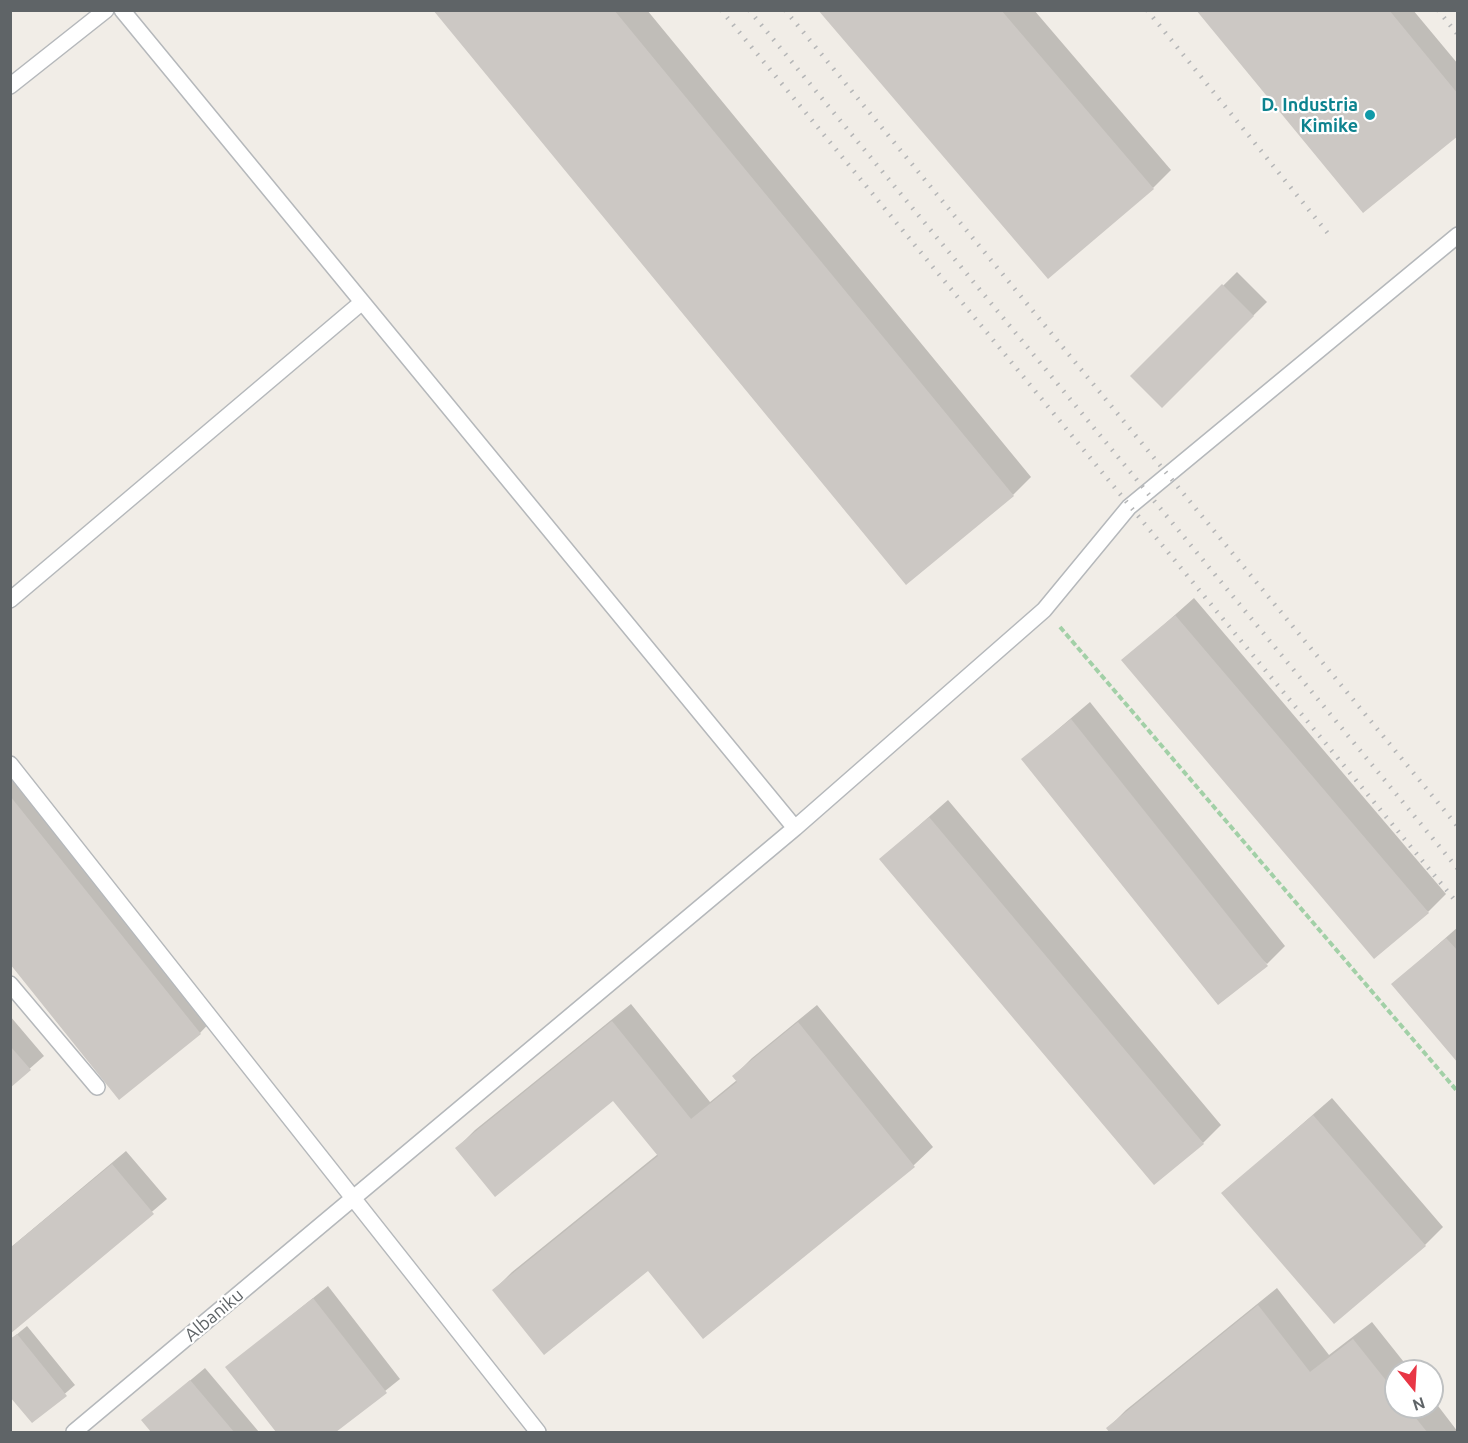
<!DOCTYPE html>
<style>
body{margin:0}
#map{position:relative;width:1468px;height:1443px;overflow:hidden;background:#f1ede7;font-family:Ubuntu,sans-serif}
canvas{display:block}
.frame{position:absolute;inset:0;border:12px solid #5f6467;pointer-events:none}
.north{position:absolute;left:1384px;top:1359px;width:60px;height:60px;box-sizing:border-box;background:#fff;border:2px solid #bfc1c2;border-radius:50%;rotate:162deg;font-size:16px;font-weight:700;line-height:24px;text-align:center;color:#5f6467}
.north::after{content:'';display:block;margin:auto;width:21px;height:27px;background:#e83645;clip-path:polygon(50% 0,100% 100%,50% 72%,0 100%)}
</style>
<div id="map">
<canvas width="1468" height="1443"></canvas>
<div class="frame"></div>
<div class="north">N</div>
</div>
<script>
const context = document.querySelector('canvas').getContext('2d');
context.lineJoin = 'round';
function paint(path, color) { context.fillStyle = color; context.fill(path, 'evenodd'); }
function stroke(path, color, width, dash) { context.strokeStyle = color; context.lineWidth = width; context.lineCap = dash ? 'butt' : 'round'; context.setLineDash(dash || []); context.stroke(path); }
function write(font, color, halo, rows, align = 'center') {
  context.font = font + ' Ubuntu,sans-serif'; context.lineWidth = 4.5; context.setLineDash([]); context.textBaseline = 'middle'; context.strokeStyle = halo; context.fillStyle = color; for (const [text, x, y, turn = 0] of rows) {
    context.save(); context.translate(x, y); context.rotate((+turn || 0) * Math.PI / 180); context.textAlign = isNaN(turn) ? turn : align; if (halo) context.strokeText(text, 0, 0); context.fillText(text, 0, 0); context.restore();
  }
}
const shadow = new Path2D(`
 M 434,10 L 647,10 L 1031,477 L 1013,495 Z
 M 819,10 L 1034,10 L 1171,170 L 1153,188 Z
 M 1198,10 L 1413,10 L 1458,64 L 1458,134 Z
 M 1237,272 L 1267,302 L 1162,406 L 1132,376 Z
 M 1194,598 L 1446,894 L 1428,912 L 1123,661 Z
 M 1090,702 L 1285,946 L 1267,964 L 1023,759 Z
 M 10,756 L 218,1014 L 200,1033 L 119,1097 L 10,962 Z
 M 948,800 L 1221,1125 L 1203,1143 L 881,859 Z
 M 1458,927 L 1458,1060 L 1393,984 Z
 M 631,1004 L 710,1102 L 737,1080 L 734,1076 L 752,1058 L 817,1005 L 933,1147 L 914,1165 L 703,1337 L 648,1269 L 494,1290 L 512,1272 L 658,1154 L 613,1098 L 457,1148 L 475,1130 Z
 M 10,1016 L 44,1056 L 10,1086 Z
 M 1332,1098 L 1443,1227 L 1425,1245 L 1223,1193 Z
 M 126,1151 L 167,1199 L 10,1332 L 10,1248 Z
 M 328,1286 L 400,1379 L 334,1432 L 278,1432 L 227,1367 Z
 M 1277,1288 L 1329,1355 L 1372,1322 L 1411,1371 L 1396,1371 L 1396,1407 L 1432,1407 L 1432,1398 L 1458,1432 L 1111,1432 L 1108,1428 L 1126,1410 Z
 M 27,1326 L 75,1385 L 33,1421 L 10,1340 Z
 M 205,1368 L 259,1432 L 153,1432 L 143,1420 Z`);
const building = new Path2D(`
 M 433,10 L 614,10 L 1014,496 L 906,585 Z
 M 818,10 L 1001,10 L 1154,189 L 1048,279 Z
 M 1196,10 L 1389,10 L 1458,94 L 1458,136 L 1363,213 Z
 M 1222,284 L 1254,316 L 1162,408 L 1130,376 Z
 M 1175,615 L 1429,913 L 1374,959 L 1121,660 Z
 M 1071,719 L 1268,966 L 1218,1005 L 1021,759 Z
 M 10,796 L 201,1034 L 119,1100 L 10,964 Z
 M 929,817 L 1204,1144 L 1154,1185 L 879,859 Z
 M 1446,938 L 1458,951 L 1458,1063 L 1391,984 Z
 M 612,1021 L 691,1119 L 737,1082 L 732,1076 L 798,1022 L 915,1167 L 703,1339 L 648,1271 L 544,1355 L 492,1290 L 658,1156 L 613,1101 L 495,1197 L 455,1148 Z
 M 10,1046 L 31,1070 L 10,1088 Z
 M 1313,1115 L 1426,1246 L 1334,1324 L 1221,1193 Z
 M 112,1164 L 154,1214 L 10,1334 L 10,1248 Z
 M 313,1298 L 387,1393 L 336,1432 L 276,1432 L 225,1367 Z
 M 1258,1305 L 1310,1372 L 1353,1339 L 1396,1393 L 1396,1407 L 1407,1407 L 1427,1432 L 1109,1432 L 1106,1428 Z
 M 17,1334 L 67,1396 L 32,1423 L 10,1397 L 10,1339 Z
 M 190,1380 L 234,1432 L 151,1432 L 141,1420 Z`);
const path = new Path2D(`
 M 1060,627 L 1458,1092`);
const lane = new Path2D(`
 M 122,10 L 795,828 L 1044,610 L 1129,507 L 1458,235
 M 10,86 L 106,10
 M 10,600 L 361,303
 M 10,764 L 538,1432
 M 10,984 L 97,1087
 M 74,1432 L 795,828`);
const rail = new Path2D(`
 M 721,10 L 1458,904
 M 749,10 L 1458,869
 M 785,10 L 1458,827
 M 1147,10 L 1330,236
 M 1438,10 L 1458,35`);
const markers = [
 [1370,115,6,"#0f9aa8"]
];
const cultureNames = [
 ["D. Industria",1358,105],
 ["Kimike",1358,126]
];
const streetNames = [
 ["Albaniku",214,1315,-40]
];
paint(shadow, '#0003');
paint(building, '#ccc8c4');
stroke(lane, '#b5b8bb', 18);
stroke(path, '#a2d0a7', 4, [6, 3]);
stroke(lane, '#fff', 15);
stroke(rail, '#b5b6b7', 4.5, [1.5, 8]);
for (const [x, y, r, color] of markers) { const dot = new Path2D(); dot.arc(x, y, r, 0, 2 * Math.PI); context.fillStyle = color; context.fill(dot); stroke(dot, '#fff', 2); }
write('bold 18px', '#0d838f', '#fff', cultureNames, 'right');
write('18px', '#5f6467', '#fff', streetNames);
</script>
